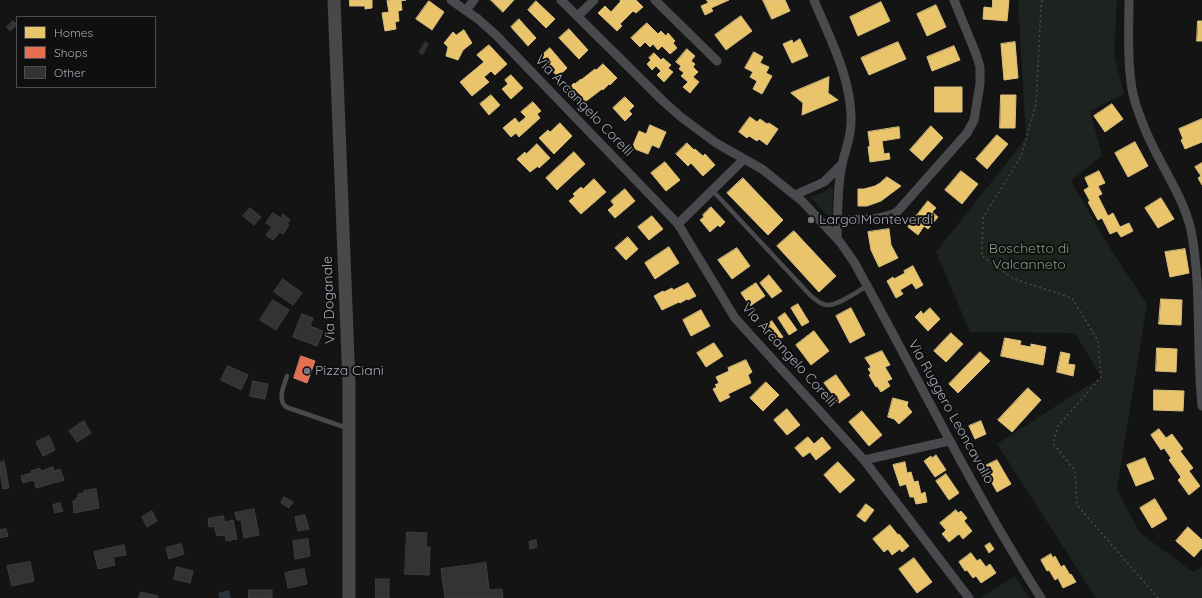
<!DOCTYPE html>
<style>
body{margin:0}
#map{position:relative;width:1202px;height:598px;overflow:hidden;background:#141414;font-family:Quicksand,sans-serif}
canvas{display:block}
.legend{position:absolute;left:16px;top:16px;width:140px;height:72px;box-sizing:border-box;background:#0f0f10;border:1px solid #4b4d52;margin:0;padding:5px 7px;list-style:none;font-size:12px;color:#a6aab5}
.legend li{display:flex;align-items:center;gap:8px;height:20px}
.legend b{width:20px;border:1px solid #4b4d52}
</style>
<div id="map">
<canvas width="1202" height="598"></canvas>
<ul class="legend">
<li><b style="height:11px;background:#e9c46a"></b>Homes</li>
<li><b style="height:11px;background:#e76f51"></b>Shops</li>
<li><b style="height:11px;background:#333335"></b>Other</li>
</ul>
</div>
<script>
const context = document.querySelector('canvas').getContext('2d');
context.lineJoin = 'round';
function paint(path, color) { context.fillStyle = color; context.fill(path, 'evenodd'); }
function stroke(path, color, width, dash) { context.strokeStyle = color; context.lineWidth = width; context.lineCap = dash ? 'butt' : 'round'; context.setLineDash(dash || []); context.stroke(path); }
function write(font, color, halo, rows, align = 'center') {
  context.font = font + ' Quicksand,sans-serif'; context.lineWidth = 4; context.setLineDash([]); context.textBaseline = 'middle'; context.strokeStyle = halo; context.fillStyle = color; for (const [text, x, y, turn = 0] of rows) {
    context.save(); context.translate(x, y); context.rotate((+turn || 0) * Math.PI / 180); context.textAlign = isNaN(turn) ? turn : align; if (halo) context.strokeText(text, 0, 0); context.fillText(text, 0, 0); context.restore();
  }
}
const green = new Path2D(`
 M 1018,0 L 1117,0 L 1114,55 L 1124,94 L 1090,111 L 1102,155 L 1071,181 L 1111,250 L 1147,304 L 1117,489 L 1140,533 L 1193,572 L 1202,567 L 1202,598 L 1096,598 L 997,444 L 1101,377 L 1075,333 L 970,332 L 936,252 L 1026,138 Z
 M 833,185 L 832,220 L 810,197 L 824,192 Z
 M 1015,576 L 1029,598 L 980,598 Z`);
const water = new Path2D(`
 M 425,41 L 429,44 L 423,55 L 418,52 Z
 M 229,590 L 231,598 L 219,598 L 218,593 Z`);
const homes = new Path2D(`
 M 350,0 L 372,0 L 372,8 L 365,9 L 365,6 L 350,6 Z
 M 391,0 L 406,0 L 401,1 L 402,10 L 398,11 L 399,21 L 395,22 L 396,29 L 385,31 L 382,13 L 389,12 L 387,1 Z
 M 491,0 L 514,0 L 503,12 Z
 M 620,0 L 636,0 L 643,7 L 636,13 L 633,11 L 620,24 L 622,26 L 617,31 L 598,13 L 605,6 L 611,12 L 621,1 Z
 M 707,0 L 729,0 L 711,8 L 713,11 L 705,15 L 701,6 L 708,3 Z
 M 763,0 L 785,0 L 790,11 L 772,19 Z
 M 993,0 L 1009,0 L 1007,21 L 983,19 L 984,7 L 992,8 Z
 M 429,1 L 444,12 L 432,30 L 416,19 Z
 M 536,1 L 555,19 L 546,28 L 528,10 Z
 M 881,2 L 890,21 L 858,36 L 850,17 Z
 M 936,5 L 946,27 L 927,36 L 917,14 Z
 M 741,16 L 752,31 L 726,50 L 715,35 Z
 M 519,19 L 536,38 L 528,46 L 511,27 Z
 M 1198,21 L 1202,21 L 1202,41 L 1197,41 Z
 M 647,23 L 658,34 L 661,31 L 666,36 L 668,33 L 675,41 L 673,43 L 677,48 L 670,54 L 662,46 L 658,50 L 653,44 L 650,47 L 645,42 L 640,47 L 631,38 Z
 M 569,29 L 588,50 L 579,59 L 559,38 Z
 M 464,30 L 472,43 L 463,50 L 458,60 L 446,56 L 448,47 L 444,43 L 453,32 L 456,35 Z
 M 800,39 L 808,56 L 792,63 L 783,44 L 792,40 L 793,43 Z
 M 898,42 L 906,59 L 869,75 L 861,58 Z
 M 1015,42 L 1018,78 L 1004,80 L 1001,44 Z
 M 489,45 L 507,64 L 495,75 L 491,71 L 484,77 L 489,82 L 472,96 L 460,82 L 484,62 L 477,55 Z
 M 954,46 L 960,60 L 932,71 L 927,57 Z
 M 550,48 L 567,68 L 558,77 L 540,57 Z
 M 687,49 L 695,56 L 691,61 L 695,64 L 693,67 L 698,72 L 693,77 L 699,82 L 690,93 L 683,87 L 688,82 L 681,76 L 684,73 L 679,69 L 681,66 L 676,62 Z
 M 754,52 L 763,57 L 760,63 L 769,67 L 766,73 L 772,76 L 762,94 L 753,89 L 757,81 L 750,77 L 753,72 L 745,68 Z
 M 654,53 L 661,60 L 663,58 L 671,65 L 668,68 L 673,72 L 664,82 L 657,75 L 661,71 L 656,66 L 652,70 L 647,64 L 651,60 L 649,58 Z
 M 603,64 L 617,78 L 610,85 L 609,84 L 603,90 L 602,89 L 581,105 L 567,90 L 574,83 L 575,84 L 581,79 L 581,80 L 595,69 L 596,70 Z
 M 511,75 L 523,88 L 511,99 L 502,89 L 508,84 L 505,80 Z
 M 829,77 L 828,93 L 838,100 L 802,115 L 803,103 L 791,93 Z
 M 935,87 L 962,87 L 962,112 L 935,112 Z
 M 491,95 L 500,105 L 489,115 L 480,104 Z
 M 1001,95 L 1016,95 L 1015,128 L 1000,128 Z
 M 625,97 L 634,106 L 629,111 L 632,114 L 625,121 L 613,108 Z
 M 533,102 L 541,111 L 537,114 L 540,118 L 519,137 L 516,133 L 511,137 L 503,128 L 515,118 L 519,123 L 526,117 L 521,112 Z
 M 1112,104 L 1123,119 L 1105,132 L 1094,116 Z
 M 750,117 L 757,122 L 760,119 L 767,124 L 769,123 L 778,129 L 767,145 L 759,139 L 757,141 L 749,136 L 747,138 L 739,132 Z
 M 1202,119 L 1202,142 L 1185,149 L 1181,140 L 1183,139 L 1179,129 Z
 M 560,123 L 572,136 L 554,154 L 539,138 L 548,130 L 550,132 Z
 M 650,125 L 666,132 L 659,148 L 652,145 L 648,154 L 632,148 L 639,131 L 646,134 Z
 M 931,126 L 943,138 L 922,161 L 910,150 Z
 M 899,127 L 900,138 L 882,141 L 884,154 L 889,153 L 890,159 L 870,162 L 868,147 L 870,146 L 868,132 Z
 M 997,135 L 1008,144 L 987,169 L 976,159 Z
 M 1135,142 L 1148,166 L 1128,177 L 1115,153 Z
 M 687,143 L 694,150 L 695,149 L 703,156 L 705,154 L 715,165 L 703,176 L 691,163 L 688,166 L 676,154 Z
 M 537,144 L 550,158 L 539,168 L 538,166 L 530,172 L 517,159 L 525,152 L 526,154 Z
 M 574,152 L 585,164 L 557,190 L 546,178 Z
 M 665,162 L 680,180 L 666,191 L 651,173 Z
 M 1202,163 L 1202,185 L 1198,178 L 1201,176 L 1195,167 Z
 M 961,171 L 978,184 L 962,204 L 945,190 Z
 M 1099,171 L 1105,183 L 1098,186 L 1102,194 L 1098,196 L 1108,216 L 1113,213 L 1120,227 L 1129,223 L 1133,231 L 1121,237 L 1117,231 L 1110,234 L 1102,218 L 1098,220 L 1088,202 L 1090,201 L 1084,190 L 1089,187 L 1085,178 Z
 M 887,177 L 901,186 L 881,201 L 867,206 L 858,206 L 858,189 L 864,189 L 875,186 L 880,183 Z
 M 743,178 L 783,220 L 768,235 L 727,193 Z
 M 594,179 L 606,192 L 581,214 L 569,201 L 575,196 L 573,194 L 581,187 L 583,189 Z
 M 625,189 L 635,201 L 615,218 L 608,210 L 614,205 L 611,201 Z
 M 1161,198 L 1174,219 L 1158,228 L 1145,208 Z
 M 928,201 L 936,208 L 932,212 L 938,217 L 928,229 L 924,226 L 918,235 L 908,227 Z
 M 711,207 L 725,222 L 720,227 L 718,225 L 710,232 L 700,220 L 704,217 L 703,215 Z
 M 652,216 L 663,229 L 649,240 L 638,227 Z
 M 889,229 L 891,245 L 898,258 L 879,267 L 871,250 L 868,232 Z
 M 794,231 L 836,276 L 819,292 L 777,246 Z
 M 628,237 L 638,249 L 626,260 L 615,248 Z
 M 669,247 L 679,263 L 655,279 L 645,263 Z
 M 737,248 L 750,266 L 732,279 L 718,260 Z
 M 1185,249 L 1189,273 L 1170,277 L 1165,252 Z
 M 913,266 L 923,285 L 916,289 L 912,283 L 900,290 L 903,294 L 896,298 L 887,281 L 893,277 L 894,279 L 905,273 L 904,271 Z
 M 769,275 L 782,291 L 772,298 L 760,283 Z
 M 688,283 L 696,296 L 688,300 L 687,299 L 680,303 L 679,302 L 662,310 L 654,296 L 663,291 L 664,292 L 672,288 L 673,290 Z
 M 756,283 L 765,296 L 750,306 L 741,293 Z
 M 1161,299 L 1182,300 L 1181,325 L 1159,324 Z
 M 798,304 L 809,322 L 802,326 L 791,308 Z
 M 851,308 L 865,335 L 850,343 L 836,316 Z
 M 930,308 L 940,319 L 928,331 L 915,317 L 921,311 L 923,314 Z
 M 701,310 L 710,326 L 691,336 L 683,320 Z
 M 785,313 L 797,330 L 789,335 L 778,318 Z
 M 772,321 L 783,337 L 775,342 L 765,326 Z
 M 814,331 L 829,351 L 811,365 L 796,345 Z
 M 951,333 L 963,344 L 946,362 L 934,351 Z
 M 1005,338 L 1021,341 L 1020,345 L 1031,347 L 1031,344 L 1046,347 L 1043,365 L 1001,356 Z
 M 714,343 L 723,356 L 706,367 L 697,353 Z
 M 1157,348 L 1177,349 L 1176,372 L 1156,371 Z
 M 882,351 L 890,365 L 885,367 L 892,379 L 887,381 L 890,386 L 881,392 L 877,386 L 876,387 L 869,375 L 871,373 L 868,369 L 871,367 L 865,358 Z
 M 980,352 L 990,361 L 958,393 L 949,384 Z
 M 1061,352 L 1070,354 L 1068,364 L 1075,365 L 1073,376 L 1057,372 Z
 M 746,360 L 752,372 L 748,375 L 751,383 L 728,394 L 730,397 L 720,402 L 713,389 L 717,387 L 715,385 L 719,383 L 716,377 L 729,371 L 728,368 Z
 M 836,375 L 850,395 L 839,403 L 824,383 Z
 M 766,382 L 779,395 L 763,411 L 750,398 Z
 M 1028,388 L 1041,400 L 1012,432 L 998,420 Z
 M 1154,390 L 1184,391 L 1183,411 L 1154,410 Z
 M 893,398 L 908,402 L 907,406 L 912,412 L 899,424 L 894,419 L 888,417 Z
 M 787,409 L 800,425 L 787,435 L 774,420 Z
 M 862,411 L 882,435 L 869,446 L 849,422 Z
 M 981,421 L 986,434 L 975,439 L 969,426 Z
 M 1159,429 L 1166,438 L 1172,434 L 1183,449 L 1180,451 L 1193,468 L 1189,471 L 1200,486 L 1189,495 L 1178,480 L 1181,477 L 1169,460 L 1171,458 L 1164,448 L 1161,450 L 1151,435 Z
 M 808,437 L 814,444 L 822,437 L 831,448 L 816,460 L 810,452 L 803,457 L 795,448 Z
 M 936,455 L 946,470 L 935,477 L 924,461 L 931,456 L 932,458 Z
 M 1145,458 L 1154,479 L 1136,486 L 1127,465 Z
 M 997,460 L 1011,484 L 997,492 L 983,467 Z
 M 838,462 L 855,480 L 840,493 L 824,475 Z
 M 905,462 L 907,473 L 911,472 L 914,482 L 918,481 L 921,494 L 925,492 L 927,502 L 916,504 L 914,497 L 910,497 L 906,484 L 900,486 L 893,465 Z
 M 946,474 L 959,493 L 949,500 L 936,481 Z
 M 1155,499 L 1167,519 L 1152,528 L 1140,508 Z
 M 866,504 L 874,510 L 865,522 L 857,516 Z
 M 956,510 L 958,513 L 961,511 L 967,518 L 964,521 L 972,531 L 963,539 L 959,534 L 949,542 L 942,534 L 946,530 L 940,523 Z
 M 890,525 L 898,535 L 899,534 L 909,546 L 902,552 L 900,549 L 892,555 L 888,549 L 884,552 L 873,539 Z
 M 1188,527 L 1202,540 L 1202,548 L 1194,557 L 1176,541 Z
 M 990,543 L 994,549 L 989,553 L 985,546 Z
 M 971,553 L 977,561 L 980,559 L 986,567 L 990,564 L 996,573 L 981,583 L 976,576 L 973,578 L 967,570 L 965,571 L 959,562 Z
 M 1051,554 L 1053,558 L 1055,556 L 1061,567 L 1064,565 L 1070,575 L 1071,574 L 1076,582 L 1063,588 L 1058,578 L 1055,580 L 1049,570 L 1047,571 L 1041,560 Z
 M 914,558 L 932,582 L 917,593 L 899,569 Z`);
const shops = new Path2D(`
 M 301,356 L 315,361 L 307,383 L 294,378 Z`);
const building = new Path2D(`
 M 13,21 L 17,25 L 10,31 L 7,27 Z
 M 250,208 L 261,217 L 254,225 L 243,216 Z
 M 273,213 L 281,218 L 283,214 L 290,220 L 287,224 L 289,225 L 283,234 L 280,232 L 273,240 L 266,235 L 272,227 L 266,223 Z
 M 283,279 L 302,293 L 293,305 L 274,292 Z
 M 273,300 L 289,310 L 276,330 L 260,320 Z
 M 302,314 L 313,318 L 310,326 L 323,331 L 317,346 L 293,337 Z
 M 228,366 L 248,375 L 241,390 L 221,380 Z
 M 253,381 L 268,384 L 265,399 L 250,396 Z
 M 84,421 L 91,433 L 77,442 L 69,431 Z
 M 49,436 L 55,450 L 43,456 L 36,442 Z
 M 4,461 L 9,488 L 3,489 L 0,472 L 0,463 Z
 M 53,467 L 54,471 L 60,469 L 64,480 L 36,488 L 34,480 L 23,483 L 21,476 L 32,473 L 31,471 L 40,468 L 41,471 Z
 M 96,489 L 99,508 L 74,513 L 73,501 L 76,501 L 76,498 L 78,498 L 78,494 L 85,493 L 84,491 Z
 M 284,497 L 293,502 L 289,508 L 281,503 Z
 M 60,503 L 63,511 L 55,513 L 53,505 Z
 M 254,509 L 259,535 L 244,538 L 241,520 L 237,520 L 235,513 Z
 M 152,511 L 157,521 L 147,527 L 142,517 Z
 M 305,515 L 309,529 L 298,531 L 295,517 Z
 M 223,516 L 225,522 L 233,520 L 237,539 L 226,541 L 225,535 L 217,536 L 214,526 L 209,527 L 208,519 Z
 M 6,529 L 8,536 L 0,538 L 0,530 Z
 M 407,532 L 427,533 L 426,547 L 430,547 L 429,575 L 405,574 Z
 M 308,539 L 310,556 L 295,559 L 293,541 Z
 M 536,540 L 537,547 L 530,549 L 529,542 Z
 M 181,544 L 184,554 L 169,559 L 166,548 Z
 M 124,545 L 126,555 L 113,557 L 115,565 L 98,569 L 94,552 Z
 M 30,562 L 34,581 L 12,586 L 7,566 Z
 M 486,563 L 489,590 L 502,589 L 503,598 L 445,598 L 441,569 Z
 M 177,567 L 193,571 L 190,583 L 174,579 Z
 M 304,569 L 307,584 L 288,588 L 285,573 Z
 M 376,579 L 389,579 L 389,598 L 376,598 Z
 M 249,590 L 272,590 L 272,598 L 249,598 Z
 M 141,592 L 158,596 L 157,598 L 139,598 Z`);
const path = new Path2D(`
 M 1042,0 L 1041,8 L 1036,104 L 1021,156 L 983,218 L 982,256 L 1014,279 L 1072,298 L 1098,341 L 1101,377 L 1058,426 L 1053,443 L 1075,471 L 1077,505 L 1158,598`);
const service = new Path2D(`
 M 712,190 L 811,296 C 816,300 821,305 827,305 C 838,306 858,291 867,286
 M 287,376 C 284,386 277,399 286,407 L 347,428`);
const minor = new Path2D(`
 M 451,0 L 478,19 L 496,35 L 678,224 L 735,318 L 864,460 L 969,598
 M 561,0 L 663,101 L 681,117 L 716,143 L 762,169 L 802,201 L 840,242 L 854,262 C 916,374 972,490 1041,598
 M 655,0 L 717,61
 M 814,0 C 829,37 850,75 851,116 C 852,138 844,151 841,170 C 837,192 838,216 837,238
 M 1129,0 C 1129,27 1127,55 1131,82 C 1133,100 1140,117 1147,134 C 1161,166 1183,196 1191,230 C 1202,288 1196,348 1202,406
 M 466,10 L 474,0
 M 578,16 L 594,0
 M 795,195 L 824,182 L 842,164
 M 838,220 C 856,219 881,221 897,212 L 967,133 L 974,120 L 980,84 L 980,67 L 976,54 L 954,0
 M 678,224 L 744,159
 M 864,460 L 949,441`);
const secondary = new Path2D(`
 M 334,0 L 349,384 L 349,598`);
const markers = [
 [811,220,4,"#73767d"],
 [307,371,4,"#73767d"]
];
const streetNames = [
 ["Via Arcangelo Corelli",584,106,46],
 ["Via Doganale",329,300,-92],
 ["Via Arcangelo Corelli",789,355,48],
 ["Via Ruggero Leoncavallo",951,412,61]
];
const poiNames = [
 ["Largo Monteverdi",819,220],
 ["Pizza Ciani",315,371]
];
const parkNames = [
 ["Boschetto di",1029,249],
 ["Valcanneto",1029,265]
];
paint(green, '#1d231e');
paint(water, '#2a3137');
paint(homes, '#e9c46a');
stroke(homes, '#d5bc80', 1);
paint(shops, '#e76f51');
stroke(shops, '#d4816f', 1);
paint(building, '#333335');
stroke(building, '#3d3e40', 1);
stroke(path, '#4a4b4f', 1.5, [2, 3]);
stroke(service, '#494a4d', 4.5);
stroke(minor, '#494a4d', 9);
stroke(secondary, '#48484b', 13);
for (const [x, y, r, color] of markers) { const dot = new Path2D(); dot.arc(x, y, r, 0, 2 * Math.PI); context.fillStyle = color; context.fill(dot); stroke(dot, '#0f0f10', 1.5); }
write('14px', '#a6aab5', '#0f0f10', streetNames);
write('14px', '#a6aab5', '#0f0f10', poiNames, 'left');
write('14px', '#7e9f80', '#0f0f10', parkNames);
</script>
